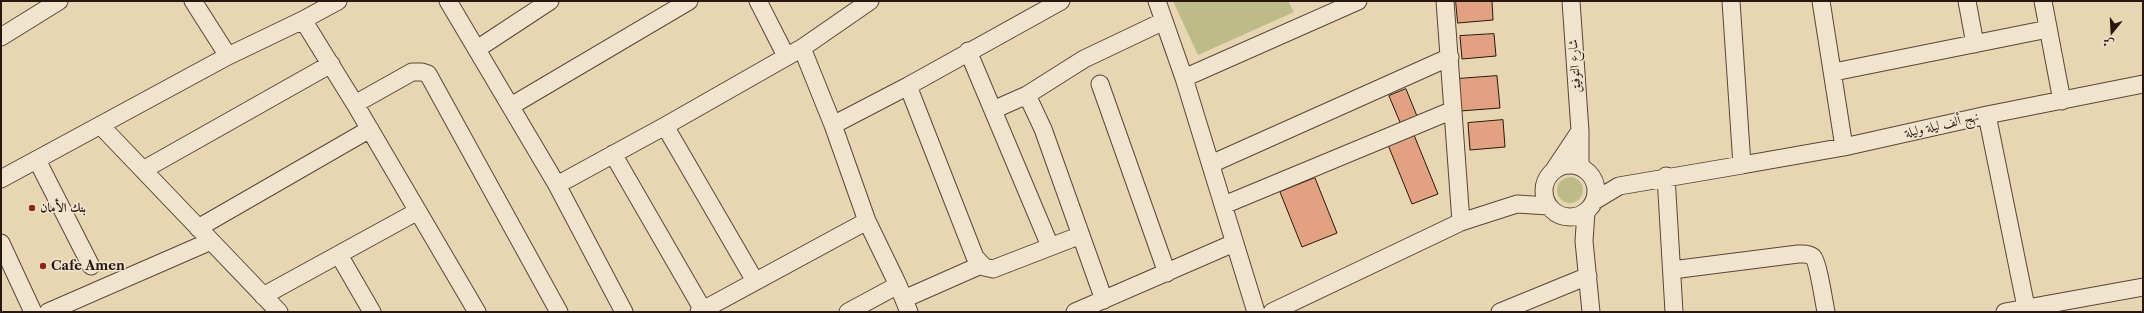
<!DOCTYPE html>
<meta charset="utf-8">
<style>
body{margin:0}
#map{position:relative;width:2144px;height:313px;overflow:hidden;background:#e8d6b3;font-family:"Libre Caslon Text",Amiri,serif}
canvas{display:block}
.frame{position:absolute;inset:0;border:2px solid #29160e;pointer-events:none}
.north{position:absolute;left:2092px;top:12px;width:40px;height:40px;-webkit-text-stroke:3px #f0e4ce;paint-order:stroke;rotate:198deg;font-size:11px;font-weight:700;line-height:16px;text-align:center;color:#29160e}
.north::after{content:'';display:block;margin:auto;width:14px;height:18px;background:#29160e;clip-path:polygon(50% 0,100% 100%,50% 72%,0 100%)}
</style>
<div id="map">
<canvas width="2144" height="313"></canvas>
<div class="frame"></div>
<div class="north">ش</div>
</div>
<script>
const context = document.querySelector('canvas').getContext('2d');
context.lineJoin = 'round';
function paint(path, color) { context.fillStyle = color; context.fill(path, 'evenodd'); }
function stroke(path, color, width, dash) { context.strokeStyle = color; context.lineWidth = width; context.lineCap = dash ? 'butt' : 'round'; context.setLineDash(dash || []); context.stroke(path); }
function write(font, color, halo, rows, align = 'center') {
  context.font = font + ' "Libre Caslon Text",Amiri,serif'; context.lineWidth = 3; context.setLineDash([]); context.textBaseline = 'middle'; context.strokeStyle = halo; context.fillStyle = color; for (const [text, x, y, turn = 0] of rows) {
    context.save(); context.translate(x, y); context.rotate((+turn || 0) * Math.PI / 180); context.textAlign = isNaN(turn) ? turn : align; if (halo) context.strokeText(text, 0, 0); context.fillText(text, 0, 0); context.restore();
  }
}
const green = new Path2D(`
 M 1173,1 L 1288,1 L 1294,12 L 1198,55 Z
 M1557 190a13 13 0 1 1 26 0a13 13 0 1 1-26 0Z`);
const building = new Path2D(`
 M 1456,1 L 1492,1 L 1493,20 L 1458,23 Z
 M 1494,34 L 1496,56 L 1462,59 L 1460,36 Z
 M 1497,76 L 1500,108 L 1460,111 L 1457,79 Z
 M 1406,89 L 1419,121 L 1402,127 L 1389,96 Z
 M 1503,120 L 1505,147 L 1470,150 L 1468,123 Z
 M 1414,135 L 1438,194 L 1412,204 L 1388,145 Z
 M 1315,178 L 1337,233 L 1302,247 L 1280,192 Z`);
const minor = new Path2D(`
 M 193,1 L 228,56
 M 448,1 L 557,185 L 624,312
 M 758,1 L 786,56
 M 1157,1 L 1184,78 L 1256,312
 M 1445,1 L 1461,222
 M 1571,1 L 1580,131 L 1580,167
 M 1821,1 L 1844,147
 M 1967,1 L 1975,44
 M 2043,1 L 2062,101
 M 303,20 L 355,104 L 477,312
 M 1,37 L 59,1
 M 802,48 L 833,125 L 867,221 L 898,285 L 909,312
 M 477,49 L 550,1
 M 968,51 L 1050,246
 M 1834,72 L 2048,29
 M 1184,78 L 1358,1
 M 1100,84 L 1167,273
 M 908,86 L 975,257 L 984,267 L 993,269 L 1081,235
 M 1027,95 L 1084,59 L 1164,21
 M 355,104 L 412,72 L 422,72 L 428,74 L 559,312
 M 511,106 L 689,1
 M 993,110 L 1027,95 L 1043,129 L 1104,300
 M 1987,115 L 2027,312
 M 833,125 L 908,86 L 1061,1
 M 101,126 L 279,312
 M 665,126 L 755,281
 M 613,154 L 703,310
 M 37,160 L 91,266
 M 1211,164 L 1450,57
 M1544 191a26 26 0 1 1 52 0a26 26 0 1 1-52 0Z
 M 1742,165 L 1844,147 L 1987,115 L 2143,84
 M 143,170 L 331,64
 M 1554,170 L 1580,131
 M 1666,176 L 1674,312
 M 1,179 L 228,56 L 303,20 L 338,1
 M 557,185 L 665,126 L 802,48 L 870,1
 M 1594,201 L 1619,186 L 1742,165 L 1731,1
 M 1224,205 L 1453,110
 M 1586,212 L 1584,241 L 1591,312
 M 198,228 L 370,129
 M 1,243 L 33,312
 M 339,255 L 372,312
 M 1672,270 L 1798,254 C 1802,254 1809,253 1813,257 C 1818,262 1824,302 1826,312
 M 263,296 L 418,211
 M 904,299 L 981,265
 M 48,312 L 211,241
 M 699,312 L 867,221
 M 848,312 L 898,285
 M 1075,312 L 1234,243
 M 1272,312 L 1461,222 L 1517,204 L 1549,206
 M 1500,312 L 1588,276
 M 2005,312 L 2143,287`);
const markers = [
 [32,208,4,"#8f2418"],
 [43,266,4,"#8f2418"]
];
const streetNames = [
 ["شارع التوفيق",1575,66,-94],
 ["نهج ألف ليلة وليلة",1942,125,-13]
];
const poiNames = [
 ["بنك الأمان",40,208],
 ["Cafe Amen",51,266]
];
paint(green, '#bdbc88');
paint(building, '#e2a181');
stroke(building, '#29160e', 1);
stroke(minor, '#594637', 19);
stroke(minor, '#f0e4ce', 17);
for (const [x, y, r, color] of markers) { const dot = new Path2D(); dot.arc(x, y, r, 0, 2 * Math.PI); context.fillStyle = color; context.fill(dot); stroke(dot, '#f0e4ce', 1.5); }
write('13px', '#29160e', '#f0e4ce', streetNames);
write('bold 13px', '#29160e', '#f0e4ce', poiNames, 'left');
</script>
